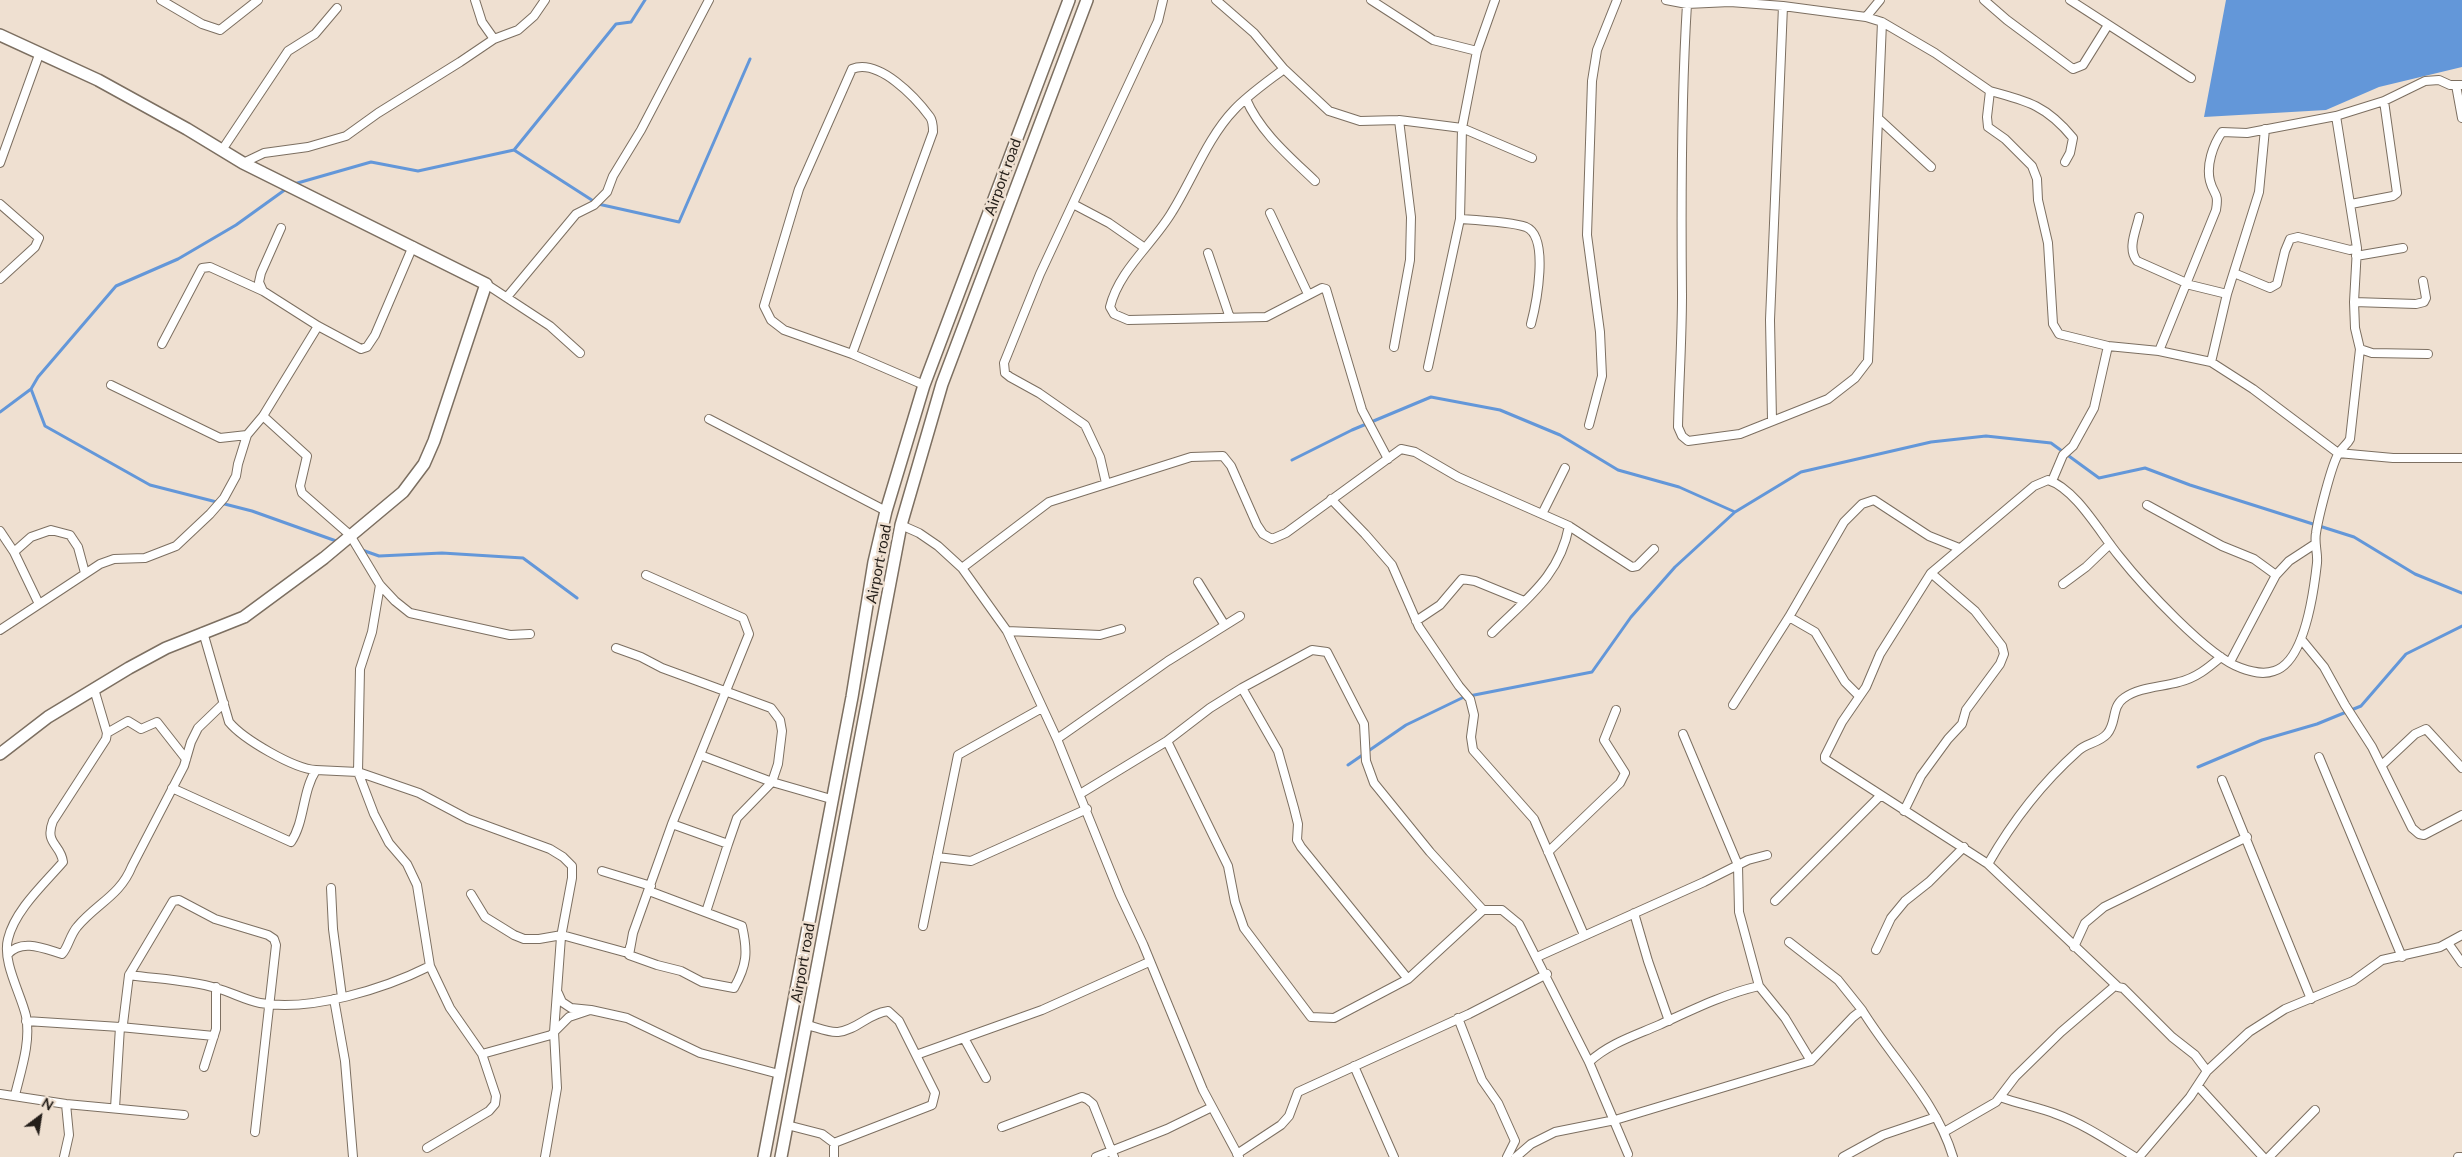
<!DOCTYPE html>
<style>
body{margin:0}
#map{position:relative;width:2462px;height:1157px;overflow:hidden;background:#efe0d1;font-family:Lato,sans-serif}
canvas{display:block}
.north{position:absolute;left:15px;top:1092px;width:50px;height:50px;-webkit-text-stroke:4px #efe0d1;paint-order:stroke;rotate:31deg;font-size:14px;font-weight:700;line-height:20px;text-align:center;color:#241e19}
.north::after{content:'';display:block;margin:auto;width:18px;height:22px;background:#241e19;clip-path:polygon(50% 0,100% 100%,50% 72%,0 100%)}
</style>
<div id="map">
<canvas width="2462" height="1157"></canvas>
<div class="north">N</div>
</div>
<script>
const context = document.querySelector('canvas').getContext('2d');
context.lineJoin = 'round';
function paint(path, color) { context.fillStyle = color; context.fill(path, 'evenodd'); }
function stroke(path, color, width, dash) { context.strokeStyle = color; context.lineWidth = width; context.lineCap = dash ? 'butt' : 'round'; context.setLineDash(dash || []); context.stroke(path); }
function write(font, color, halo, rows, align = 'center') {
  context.font = font + ' Lato,sans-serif'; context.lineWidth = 5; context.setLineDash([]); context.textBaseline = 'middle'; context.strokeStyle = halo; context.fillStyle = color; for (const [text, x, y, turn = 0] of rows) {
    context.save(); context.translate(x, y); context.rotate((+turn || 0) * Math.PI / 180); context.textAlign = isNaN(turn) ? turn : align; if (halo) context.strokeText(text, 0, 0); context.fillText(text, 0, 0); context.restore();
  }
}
const water = new Path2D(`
 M 2226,0 L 2462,0 L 2462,67 L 2379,87 L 2326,110 L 2204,117 Z`);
const stream = new Path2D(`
 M 514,150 L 616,24 L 631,22 L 645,0
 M 294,184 L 371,162 L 418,171 L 514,150 L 598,204 L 679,222 L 750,59
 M 31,389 L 38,377 L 116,286 L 178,259 L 236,225 L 286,189
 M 0,412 L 31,389 L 45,426 L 150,485 L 252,511 L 339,542
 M 1292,460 L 1352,430 L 1431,397 L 1500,410 L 1560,435 L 1618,470 L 1679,487 L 1735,512
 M 362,550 L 379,556 L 442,553 L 523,558 L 577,598
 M 1348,765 L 1406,725 L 1464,697 L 1592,672 L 1631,617 L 1675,567 L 1735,512 L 1801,472 L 1931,442 L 1986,436 L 2051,443 L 2099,478 L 2145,468 L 2190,485 L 2354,537 L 2415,574 L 2462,593
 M 2198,767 L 2262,740 L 2317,724 L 2361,706 L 2406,654 L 2462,626`);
const street = new Path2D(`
 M 161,0 L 202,24 L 220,30 L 258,0
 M 475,0 L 482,22 L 494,39
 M 1216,0 L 1254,33 L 1284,69 L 1329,111 L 1360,121 L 1399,120 L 1462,128 L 1532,158
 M 1371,0 L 1433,40 L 1477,51
 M 1666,0 L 1687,4 L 1730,2 L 1783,6 L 1866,17 L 1882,22 L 1935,53 L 1990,91 L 1987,117 L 1988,127 L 2005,139 L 2032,166 L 2037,179 L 2038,200 L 2048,243 L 2053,324 L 2059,334 L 2108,346 L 2159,351 L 2211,362 L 2253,389 L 2338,453 L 2393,458 L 2462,458
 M 1984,0 L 2007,20 L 2073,69 L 2083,65 L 2108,25
 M 2070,0 L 2191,78
 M 1687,4 C 1681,101 1681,197 1682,295 C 1682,339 1679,383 1678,427 L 1682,436 L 1688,441 L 1740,434 L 1828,399 L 1855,378 L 1868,361 L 1882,22
 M 1866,17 L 1880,0
 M 1284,69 C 1267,82 1248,95 1234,110 C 1208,137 1192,180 1172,212 C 1153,244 1119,270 1110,307 L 1114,314 L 1128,320 L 1266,317 L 1322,288 L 1326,289 L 1362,410 L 1388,459
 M 2456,85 L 2462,118
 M 1990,91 C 2028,101 2047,106 2073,138 L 2070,153 L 2065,162
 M 1246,99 C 1260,132 1290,157 1315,181
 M 1880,120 L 1931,167
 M 222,150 L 288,51 L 315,34 L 337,8
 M 0,163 L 40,52
 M 243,163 L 264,153 L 308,147 L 346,136 L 378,113 L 460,62 L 494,39 L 518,30 L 534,16 L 545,0
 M 0,204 L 39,238 L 35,247 L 0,279
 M 1073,204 L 1109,223 L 1145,248
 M 2351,204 L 2393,196 L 2397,193 L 2384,101
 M 1270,213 L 1308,294
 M 2139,217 C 2136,231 2127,249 2137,261 L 2182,281 L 2186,284 L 2227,294
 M 1460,219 C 1475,220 1512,222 1526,227 C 1550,237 1536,305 1531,324
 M 281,228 L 261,273 L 259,282 L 263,291 L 318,326 L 361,349 L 367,347 L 375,335 L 413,246
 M 1208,253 L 1230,318
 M 2356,256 L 2403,248
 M 2234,273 L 2270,288 L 2277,284 L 2285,251 L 2290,239 L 2298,237 L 2350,250 L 2357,248
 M 486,284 L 550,326 L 580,353
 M 507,297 L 576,214 L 594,205 L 607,192 L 613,176 L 641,130 L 709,0
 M 2354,302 L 2416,304 L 2424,302 L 2426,298 L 2423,281
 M 162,344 L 202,268 L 210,267 L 263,291
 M 1394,347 L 1410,260 L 1411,217 L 1399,120
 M 2360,349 L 2372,353 L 2428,354
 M 2159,351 L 2216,210 C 2219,192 2214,196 2210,181 C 2206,165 2213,145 2222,132 L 2247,133 L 2336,116 L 2384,101 L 2425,81 L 2439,80 L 2450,85 L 2462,85
 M 852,354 L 933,132 C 933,128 933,121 930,117 C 916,98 879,58 852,69 L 799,189 L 764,306 L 771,320 L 784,330 L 852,354 L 924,385
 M 2211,362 L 2227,294 L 2259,192 L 2265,129
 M 1428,367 L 1460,219 L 1462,128 L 1477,51 L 1495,0
 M 111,385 L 220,438 L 247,435
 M 263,416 L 307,456 L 300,486 L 302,493 L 350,535 L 380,585 L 395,601 L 410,613 L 510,635 L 530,634
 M 709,419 L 886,511
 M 1772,420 L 1770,320 L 1783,6
 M 1589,425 L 1602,376 L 1600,332 L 1587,235 L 1592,81 L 1597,50 L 1617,0
 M 2052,481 L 2063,455 L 2073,446 L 2094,408 L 2108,346
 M 1106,483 L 1100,457 L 1085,425 L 1039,393 L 1010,377 L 1005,373 L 1004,363 L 1040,274 L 1158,21 L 1163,0
 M 1331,499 L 1365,534 L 1392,565 L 1419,627 L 1459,686 L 1470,699 L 1474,715 L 1471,737 L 1473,750 L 1534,819 L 1584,935
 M 2147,505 L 2222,546 L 2254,559 L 2276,575
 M 1542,514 L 1565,468
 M 901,525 L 919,533 L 938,546 L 962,568 L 1007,631 L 1057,739 L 1120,895 L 1143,944 L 1203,1090 L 1239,1157
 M 0,531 L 14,552 L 39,604
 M 14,552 L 31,537 L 51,530 L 70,535 L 78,547 L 85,573
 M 962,568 L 1049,502 L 1191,457 L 1223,456 L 1231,466 L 1257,525 L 1263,534 L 1272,539 L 1286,533 L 1401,449 L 1415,452 L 1458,477 L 1569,526 L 1632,567 L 1637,566 L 1654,549
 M 646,575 L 743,618 L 749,634 L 672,824 L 633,933 L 629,955 L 657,965 L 681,971 L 702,982 L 734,988 C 747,965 748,952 742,926 L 649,891
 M 1198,582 L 1224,624
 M 2063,584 L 2086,567 L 2110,544
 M 380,585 L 372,632 L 360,669 L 358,772 L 374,814 L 389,843 L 407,864 L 417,885 L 430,966 L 450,1008 L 482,1054 L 496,1096 L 495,1104 L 489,1111 L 427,1148
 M 1789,617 L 1815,632 L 1845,682 L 1859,696
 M 1416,621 L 1440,605 L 1462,579 L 1475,581 L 1524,601
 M 0,630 L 100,564 L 114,559 L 145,558 L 176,546 L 210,514 L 224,498 L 236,476 L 238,464 L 247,435 L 263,416 L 318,326
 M 1007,631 L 1100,635 L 1121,629
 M 203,632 L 229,722 C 243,739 294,769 316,770
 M 1492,633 C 1526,599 1560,576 1569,526
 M 2301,639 L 2324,667 L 2345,705 L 2372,747 L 2412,828 L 2419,834 L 2424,835 L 2462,815
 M 616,648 L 641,657 L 662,668 L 771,708 L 780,720 L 782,731 L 778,764 L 772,782 L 737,818 L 728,844 L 672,824
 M 2230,662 L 2276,575 L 2289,561 L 2315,544
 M 1242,688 L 1278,751 L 1294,808 L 1298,824 L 1297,840 L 1301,847 L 1408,979
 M 1733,705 L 1789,617 L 1844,522 L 1862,504 L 1874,500 L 1929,536 L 1959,548
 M 107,733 L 128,721 L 141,729 L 157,722 L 186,759
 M 1683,734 L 1738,865 L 1739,912 L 1759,986
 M 1057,739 L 1168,661 L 1240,616
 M 1167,741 L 1228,866 L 1235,902 L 1244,928 L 1311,1017 L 1334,1018 L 1408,979 L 1483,910
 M 700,755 L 772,782 L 831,799
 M 2319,757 L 2402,957
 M 2382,765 L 2415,734 L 2426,729 L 2462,768
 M 2222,780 L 2311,999
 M 172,788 L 291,842 C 305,821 302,792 316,770 L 358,772 L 419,793 L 468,819 L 550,849 L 563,857 L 572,866 L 572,878 L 561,937 L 554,1032 L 557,1088 L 545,1157
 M 1080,794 L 1167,741 L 1210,708 L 1242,688 L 1312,650 L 1327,652 L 1364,724 L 1366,761 L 1374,783 L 1430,852 L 1483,910 L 1502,910 L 1519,924 L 1589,1062 L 1628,1154
 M 1904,811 L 1921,776 L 1948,739 L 1962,724 L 1966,710 L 2000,664 L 2004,654 L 2002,646 L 1975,611 L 1931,573
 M 1548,852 L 1620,783 L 1625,773 L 1604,740 L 1616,710
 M 937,857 L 971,861 L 1087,809
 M 1988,864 C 2012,822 2042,783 2078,751 C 2086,743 2099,743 2107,734 C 2117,723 2111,707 2124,698 C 2139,687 2162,687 2179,682 C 2196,678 2208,668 2221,657
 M 602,871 L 651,886
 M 331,888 L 333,929 L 342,997
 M 471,894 L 485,917 L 514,935 L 524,939 L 539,939 L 562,935 L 624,952 L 629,952 L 630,947
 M 1775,901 L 1880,796
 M 706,912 L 728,844
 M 1634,913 L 1648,961 L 1669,1021
 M 923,926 L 958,755 L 1042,708
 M 1789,942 L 1838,980 L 1862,1010
 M 2448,943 L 2462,963
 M 2074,947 L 2085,923 L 2104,907 L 2247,837
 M 1876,950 L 1891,918 L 1905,901 L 1929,882 L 1964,847
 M 8,954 C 22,938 45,949 62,954 C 68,948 70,935 77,927 C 97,903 120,896 132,866 L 184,766 L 191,742 L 198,728 L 224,703
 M 1537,957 L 1704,882 L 1748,860 L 1767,855
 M 129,975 C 158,979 189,980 216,988 C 231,992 245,1000 260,1003 C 310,1012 384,989 430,966
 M 558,993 L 562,1002 L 571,1008 L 591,1010 L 627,1018 L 700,1053 L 779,1074
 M 334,999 L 345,1061 L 353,1157
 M 1458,1018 L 1482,1080 L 1498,1103 L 1515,1141 L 1507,1157
 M 26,1021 L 120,1027 L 123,1024 L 129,975 L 173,901 L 179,900 L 215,919 L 268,935 L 274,939 L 276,945 L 255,1132
 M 807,1025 C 816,1027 829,1033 838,1032 C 857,1030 869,1013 888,1011 L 899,1021 L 935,1093 L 932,1105 L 834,1143
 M 964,1038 L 986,1078
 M 482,1054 L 551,1035 L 569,1017 L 590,1010
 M 916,1055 L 1042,1010 L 1149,962
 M 1589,1062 C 1610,1043 1634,1036 1659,1025 C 1692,1010 1724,994 1759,986 L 1785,1018 L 1811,1061
 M 1354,1066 L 1394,1157
 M 204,1067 L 216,1029 L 216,987
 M 2207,1071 L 2195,1055 L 2172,1037 L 2123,988 L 2118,987 L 1988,864 L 1825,759 L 1825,756 L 1842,722 L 1866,687 L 1880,654 L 1931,573 L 2034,486 L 2048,480 C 2076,489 2100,533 2119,556 C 2142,585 2208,657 2241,668 C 2252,672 2263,675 2274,671 C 2305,662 2314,590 2317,563 C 2318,553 2314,543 2316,533 C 2318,519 2332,462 2339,453 C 2342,447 2347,445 2350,439 L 2360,349 L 2355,328 L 2354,302 L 2357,248 L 2336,116
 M 2198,1086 L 2263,1157
 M 0,1094 L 66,1104 L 184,1115
 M 15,1095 C 21,1070 31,1042 26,1016 C 21,994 2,962 8,939 C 15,910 44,884 63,862 C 61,844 44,844 53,821 L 106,739 L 107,733 L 94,689
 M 2000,1097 C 2019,1104 2038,1107 2056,1114 C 2084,1124 2110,1142 2135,1157
 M 115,1108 L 120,1027 L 214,1036
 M 787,1125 L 822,1134 L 834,1143 L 834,1157
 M 1002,1127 L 1082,1097 L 1087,1099 L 1093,1104 L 1114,1157
 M 1944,1132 L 1996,1102 L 2015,1077 L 2061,1032 L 2116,985
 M 1237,1154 L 1281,1125 L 1289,1116 L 1298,1092 L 1469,1014 L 1547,974
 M 64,1157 L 69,1135 L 66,1104
 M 1096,1157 L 1167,1129 L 1212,1107
 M 1516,1157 L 1531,1144 L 1555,1132 L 1615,1120 L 1811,1061 L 1853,1017 L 1862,1010 C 1892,1059 1937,1102 1953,1157
 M 1843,1157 L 1883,1135 L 1936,1117
 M 2139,1157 L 2190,1097 L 2207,1071 L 2249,1032 L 2285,1009 L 2353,981 L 2382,960 L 2440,947 L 2462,935
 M 2269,1157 L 2315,1110
 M 2458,1157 L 2462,1157`);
const secondary = new Path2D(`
 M 0,35 L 98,80 L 187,129 L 243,163 L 486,284 L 434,441 L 424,464 L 403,492 L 324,558 L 244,617 L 166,648 L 129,668 L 48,717 L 0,754
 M 764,1157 L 852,697 L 874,562 L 886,511 L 924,385 L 1069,0
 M 781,1157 L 901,525 L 942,384 L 1087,0`);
const streetNames = [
 ["Airport road",1003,177,-70],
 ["Airport road",879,564,-79],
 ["Airport road",803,963,-80]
];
paint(water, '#6397d9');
stroke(stream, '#6397d9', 3);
stroke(street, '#7c6f61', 10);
stroke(secondary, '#7c6f61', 14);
stroke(street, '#fff', 8);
stroke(secondary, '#fff', 11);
write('15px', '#241e19', '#efe0d1', streetNames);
</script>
